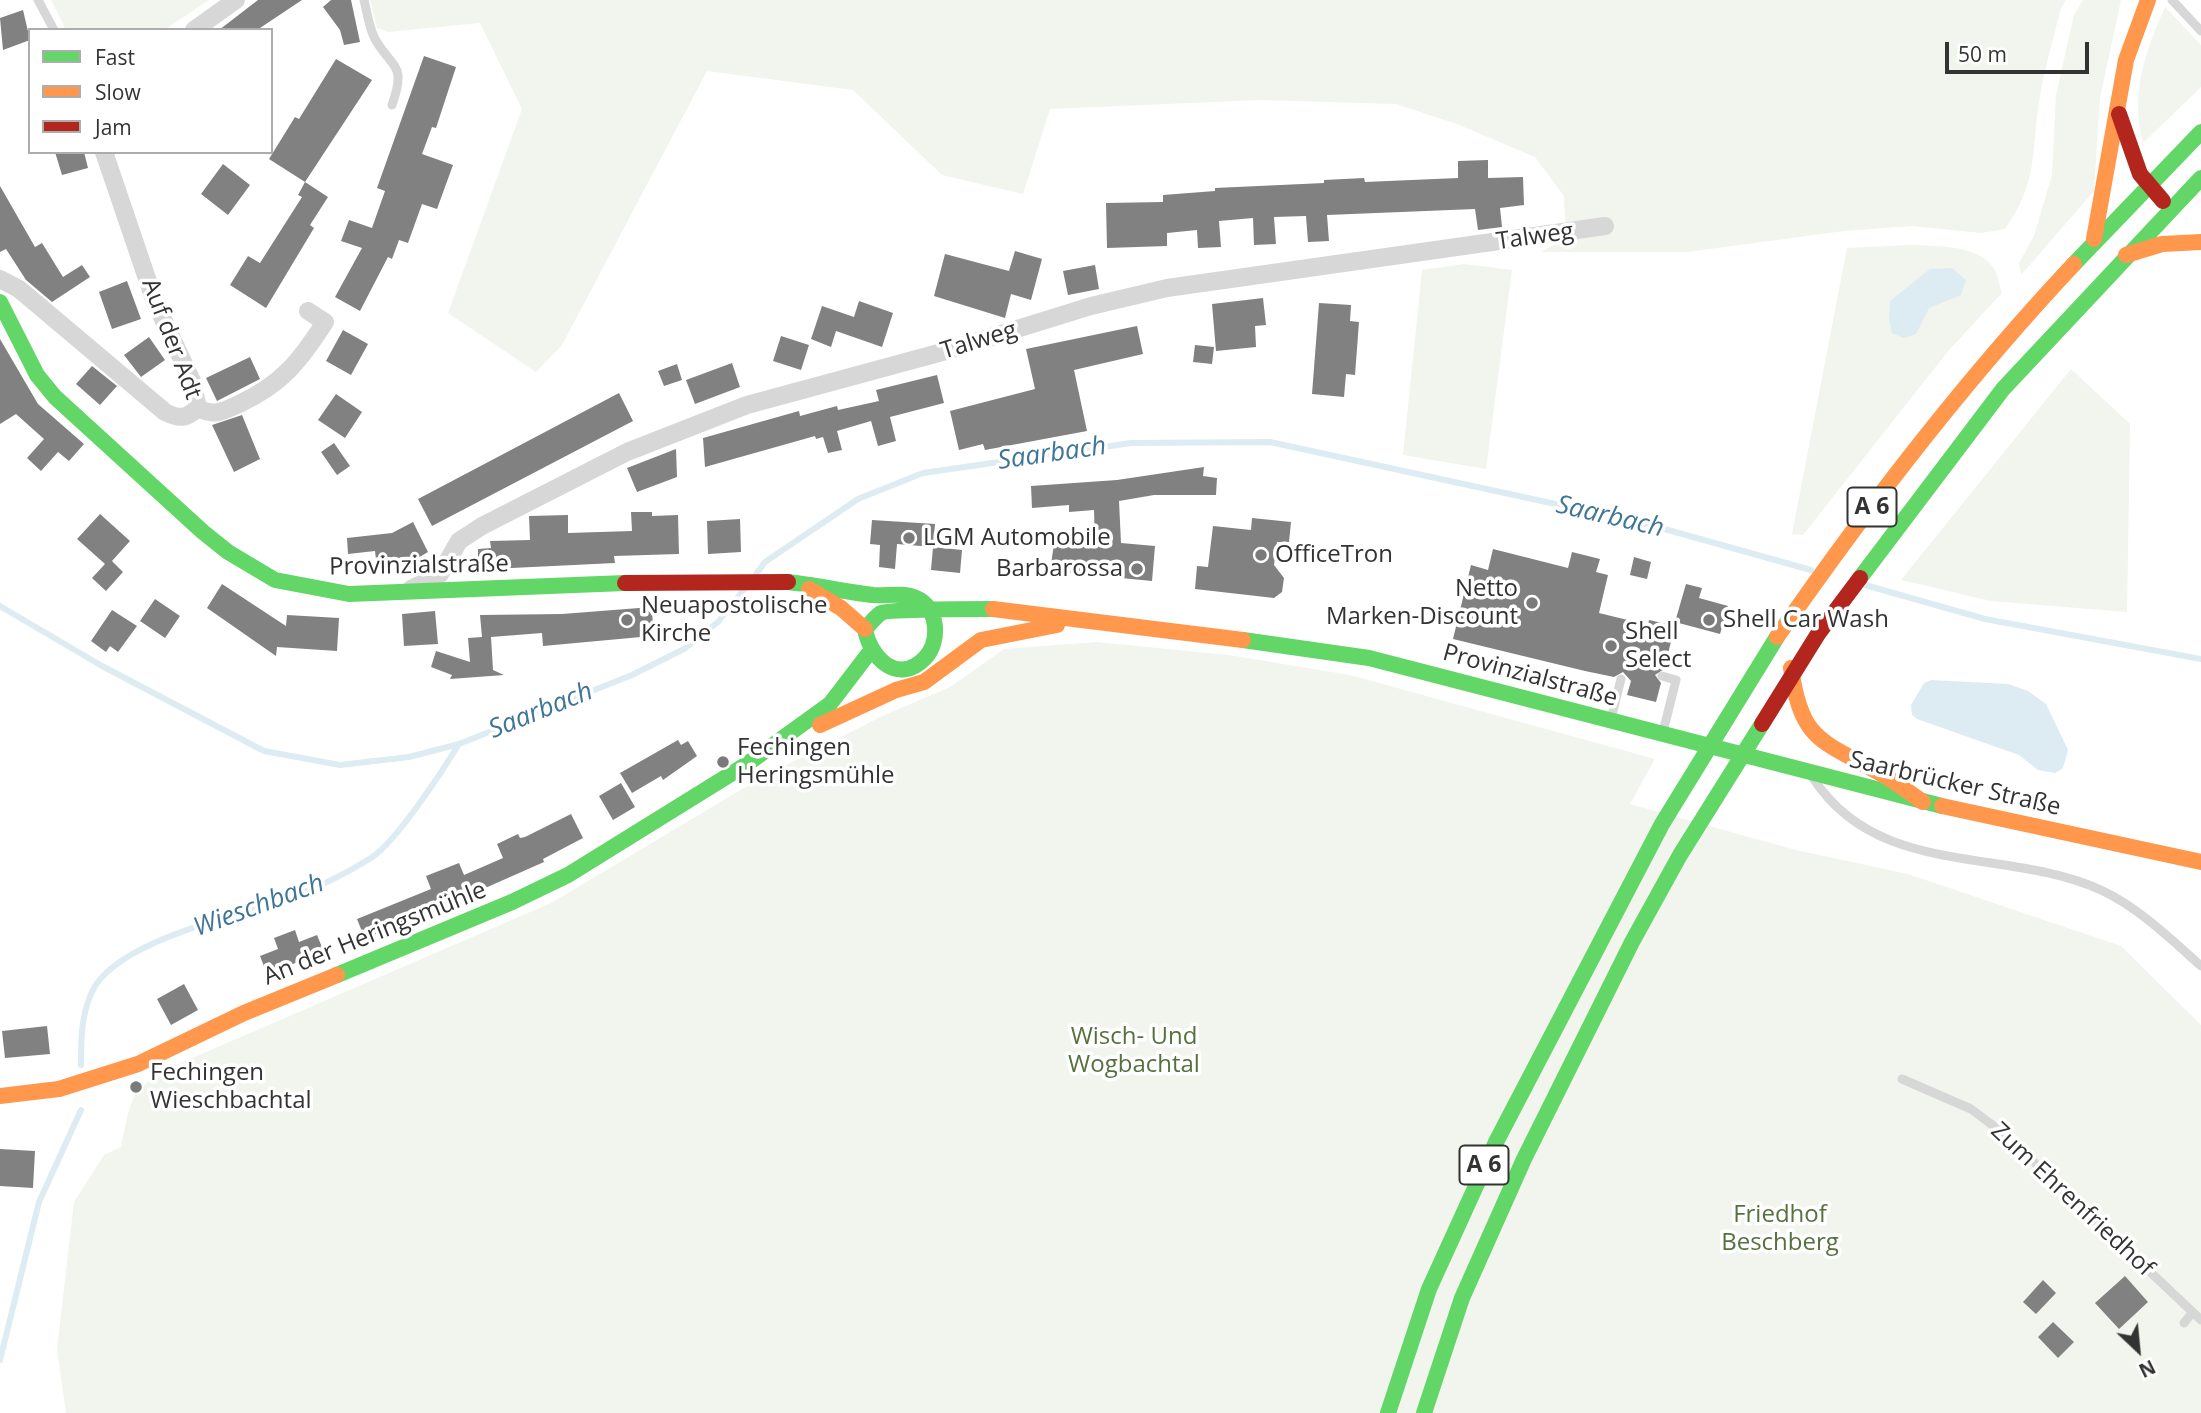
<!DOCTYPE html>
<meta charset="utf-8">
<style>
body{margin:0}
#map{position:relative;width:2201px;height:1413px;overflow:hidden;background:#fff;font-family:"Open Sans",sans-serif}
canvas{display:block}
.legend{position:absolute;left:28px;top:28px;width:245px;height:126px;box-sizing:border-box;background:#fff;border:2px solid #adadad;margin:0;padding:9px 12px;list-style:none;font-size:21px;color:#333}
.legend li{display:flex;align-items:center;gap:14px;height:35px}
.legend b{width:35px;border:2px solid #adadad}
.north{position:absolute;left:2103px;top:1315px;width:70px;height:70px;-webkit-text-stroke:5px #fff;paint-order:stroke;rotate:154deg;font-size:19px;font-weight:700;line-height:28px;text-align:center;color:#333}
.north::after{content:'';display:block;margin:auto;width:24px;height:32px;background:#333;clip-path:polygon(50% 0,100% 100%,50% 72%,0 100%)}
.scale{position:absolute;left:1945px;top:42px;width:144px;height:32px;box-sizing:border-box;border:4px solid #333;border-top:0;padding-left:9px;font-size:21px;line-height:24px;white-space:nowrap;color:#333;-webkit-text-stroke:5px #fff;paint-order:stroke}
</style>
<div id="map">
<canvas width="2201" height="1413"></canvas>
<ul class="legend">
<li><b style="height:9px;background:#63d668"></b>Fast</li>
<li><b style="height:9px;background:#ff974d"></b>Slow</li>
<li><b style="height:9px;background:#b3261e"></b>Jam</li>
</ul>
<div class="north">N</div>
<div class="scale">50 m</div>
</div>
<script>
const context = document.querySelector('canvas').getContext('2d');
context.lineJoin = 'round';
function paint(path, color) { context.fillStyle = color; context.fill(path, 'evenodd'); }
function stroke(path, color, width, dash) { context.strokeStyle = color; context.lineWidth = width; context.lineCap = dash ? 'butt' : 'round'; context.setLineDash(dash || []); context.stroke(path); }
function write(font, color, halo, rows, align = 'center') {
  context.font = font + ' "Open Sans",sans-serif'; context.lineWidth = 7; context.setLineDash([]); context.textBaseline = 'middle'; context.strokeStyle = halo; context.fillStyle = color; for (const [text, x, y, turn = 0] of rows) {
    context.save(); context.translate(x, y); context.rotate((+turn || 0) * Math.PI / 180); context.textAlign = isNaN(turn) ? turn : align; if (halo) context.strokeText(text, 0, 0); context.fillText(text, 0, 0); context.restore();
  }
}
const green = new Path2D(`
 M 51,0 L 209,0 L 164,30 L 66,30 Z
 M 370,0 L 2066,0 L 2061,8 C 2054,36 2046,63 2041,91 C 2030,147 2041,178 2005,229 L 1981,233 L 1912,226 L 1844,231 L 1687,252 L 1541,252 L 1566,238 L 1564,196 L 1535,157 L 1457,124 L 1396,104 L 1260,100 L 1050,109 L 1023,194 L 942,175 L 853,90 L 707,71 L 562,345 L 536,372 L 448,313 L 522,109 L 480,23 L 388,32 L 377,28 Z
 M 2083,0 L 2121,0 L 2100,98 L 2094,191 L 2021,275 L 2019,263 L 2034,236 L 2052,175 L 2056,95 L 2074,15 Z
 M 2165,7 L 2201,45 L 2201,87 L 2143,143 C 2130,93 2145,53 2165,7 Z
 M 1909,245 C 1934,246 1976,244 1993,267 C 1998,273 1999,285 2002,293 L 1949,350 L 1803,535 L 1792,534 L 1847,248 Z
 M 1464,264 L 1512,270 L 1486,469 L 1403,455 L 1422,270 Z
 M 2071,369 L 2130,424 L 2127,612 L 1991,601 L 1901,580 Z
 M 1097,642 L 1229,655 L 1350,675 L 1655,759 L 1630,804 L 1796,850 L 1908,874 L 2121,946 L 2201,1025 L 2201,1413 L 66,1413 L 57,1349 L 74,1202 L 104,1155 L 121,1147 C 132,1097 128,1090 176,1065 L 551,903 L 759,779 L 880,717 L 950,687 L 1004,649 Z`);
const water = new Path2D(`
 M 1952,268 L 1966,280 L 1961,295 L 1929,308 L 1916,334 L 1904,338 L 1892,333 L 1889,320 L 1890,301 L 1930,269 Z
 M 1931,680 L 2008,684 L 2028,691 L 2046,704 L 2068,750 L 2063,768 L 2055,773 L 2038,770 L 2019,755 L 1917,719 L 1912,715 L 1911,705 L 1924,683 Z`);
const stream = new Path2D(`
 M 756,574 L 765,562 L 858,499 L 923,473 L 1131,443 L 1270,442 L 1643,523 L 1811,570
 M 1865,585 L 1985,619 L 2201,659
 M 0,606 L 102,666 L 264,751 L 340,765 L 409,757 L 459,744 L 632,675 L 684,649 L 718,622 L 745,588
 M 81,1065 C 81,1040 81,1015 92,992 C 114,942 235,916 285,899 C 315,889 344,875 371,858 C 396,842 442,772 459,744
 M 0,1360 L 39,1202 L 81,1110`);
const building = new Path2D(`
 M 258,0 L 302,0 L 257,30 L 219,30 Z
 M 331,0 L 351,0 L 360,42 L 344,45 L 340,30 L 323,7 Z
 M 23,10 L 30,40 L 3,50 L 0,18 Z
 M 424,56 L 456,67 L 436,128 L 432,127 L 422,154 L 453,165 L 437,209 L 422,204 L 408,243 L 399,240 L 392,259 L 388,257 L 360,311 L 335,297 L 362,248 L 341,241 L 349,220 L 372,228 L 385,191 L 377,188 Z
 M 336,59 L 372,80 L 305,182 L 269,159 L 295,117 L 299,119 Z
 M 55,152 L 84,152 L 88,168 L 62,175 Z
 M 1488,160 L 1488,178 L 1523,177 L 1524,205 L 1500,208 L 1502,227 L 1478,230 L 1475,209 L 1327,215 L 1329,241 L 1308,242 L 1306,216 L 1274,217 L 1276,244 L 1254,245 L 1253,218 L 1219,221 L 1221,247 L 1198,248 L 1197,230 L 1167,233 L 1167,246 L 1107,248 L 1106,203 L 1163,202 L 1163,195 L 1215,191 L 1215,188 L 1324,183 L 1324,180 L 1364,178 L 1365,182 L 1458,178 L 1458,161 Z
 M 223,164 L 250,185 L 228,215 L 201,194 Z
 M 305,182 L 328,197 L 310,225 L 314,228 L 266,308 L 230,285 L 248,256 L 260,263 L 302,197 L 298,195 Z
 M 0,186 L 35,247 L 42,243 L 63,277 L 82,265 L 90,277 L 52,302 L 26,280 L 6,249 L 0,252 Z
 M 1015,251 L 1042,259 L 1031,300 L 1011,294 L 1005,318 L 934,296 L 945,254 L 1009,271 Z
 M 1095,265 L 1099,289 L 1068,295 L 1063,271 Z
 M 127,281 L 141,319 L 112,329 L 99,292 Z
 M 1263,298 L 1266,325 L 1255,326 L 1256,347 L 1216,351 L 1212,304 Z
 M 859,301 L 893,313 L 882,347 L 836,331 L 831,347 L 811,339 L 822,306 L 854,317 Z
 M 1319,303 L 1351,305 L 1350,321 L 1359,322 L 1355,375 L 1346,374 L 1344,397 L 1312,394 Z
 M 1137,326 L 1143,354 L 1074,370 L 1087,431 L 985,450 L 983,444 L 959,450 L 950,411 L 1035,389 L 1026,349 Z
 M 343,330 L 368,344 L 351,375 L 326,361 Z
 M 781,336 L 809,345 L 801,370 L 773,361 Z
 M 149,337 L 165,360 L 141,377 L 124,355 Z
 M 0,339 L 38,404 L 84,444 L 69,461 L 58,452 L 41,471 L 27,458 L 44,439 L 16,414 L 0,424 Z
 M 1195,345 L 1214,347 L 1212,364 L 1193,362 Z
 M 250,357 L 260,379 L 217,401 L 206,378 Z
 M 732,363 L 740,387 L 695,404 L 686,380 Z
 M 677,364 L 682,380 L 664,386 L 658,371 Z
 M 92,366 L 117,386 L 100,405 L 76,384 Z
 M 937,375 L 944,403 L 890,417 L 896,441 L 878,446 L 871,421 L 837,431 L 842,450 L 828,453 L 823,437 L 816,439 L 815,436 L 705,467 L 703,438 L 799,411 L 800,416 L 837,406 L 838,410 L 879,401 L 876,390 Z
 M 619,393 L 633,421 L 432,526 L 418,499 Z
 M 336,394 L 362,412 L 345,438 L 318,420 Z
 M 242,415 L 260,459 L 234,472 L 212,425 Z
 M 334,443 L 350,466 L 337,475 L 321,452 Z
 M 676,449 L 677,477 L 637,492 L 627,468 Z
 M 1204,467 L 1203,476 L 1217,478 L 1216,495 L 1154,495 L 1119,501 L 1121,543 L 1155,546 L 1152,581 L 1050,571 L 1054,544 L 1095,546 L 1094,510 L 1069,512 L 1069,505 L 1032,508 L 1031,486 L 1117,480 Z
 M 631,512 L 652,512 L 652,516 L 678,515 L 679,554 L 614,556 L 615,563 L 491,569 L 491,563 L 478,564 L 478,549 L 491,548 L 490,541 L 530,540 L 529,516 L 568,515 L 568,533 L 632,531 Z
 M 100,514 L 130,541 L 112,561 L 123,572 L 106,591 L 92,578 L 105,564 L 77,539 Z
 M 1252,518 L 1291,522 L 1289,542 L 1277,542 L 1274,565 L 1284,578 L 1282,592 L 1274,598 L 1195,589 L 1197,566 L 1208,567 L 1213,526 L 1251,530 Z
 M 740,519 L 741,552 L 708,554 L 707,521 Z
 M 872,520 L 935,524 L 933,547 L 897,544 L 895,569 L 879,567 L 880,545 L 870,544 Z
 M 413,522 L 428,552 L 411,562 L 377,568 L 375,551 L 348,554 L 347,538 L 392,533 Z
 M 933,547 L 962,550 L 960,573 L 931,570 Z
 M 1493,549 L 1568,568 L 1572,552 L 1600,559 L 1596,572 L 1608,575 L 1599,613 L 1648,625 L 1649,620 L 1675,626 L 1664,669 L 1655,675 L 1661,683 L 1656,702 L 1627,695 L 1631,681 L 1623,672 L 1614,677 L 1585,671 L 1453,639 L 1471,565 L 1488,570 Z
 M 1634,557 L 1651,562 L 1647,579 L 1630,575 Z
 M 222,584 L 286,626 L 287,615 L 339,618 L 337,651 L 277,647 L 276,656 L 207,608 Z
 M 1686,584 L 1702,588 L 1699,598 L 1728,606 L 1720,634 L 1675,622 Z
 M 155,599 L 180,616 L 165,638 L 140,621 Z
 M 652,607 L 653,630 L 640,630 L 641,637 L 543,646 L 542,633 L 491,637 L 493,670 L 504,675 L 450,679 L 452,675 L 431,667 L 436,651 L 470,662 L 468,638 L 482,637 L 480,615 L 562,614 Z
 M 112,610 L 137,626 L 118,652 L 110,646 L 106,652 L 91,641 Z
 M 435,611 L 438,644 L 404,646 L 402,614 Z
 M 678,740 L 681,745 L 688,741 L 697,756 L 663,780 L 661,776 L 632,793 L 620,773 Z
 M 621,783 L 635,807 L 613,820 L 599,796 Z
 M 571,814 L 583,838 L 543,859 L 544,862 L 449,904 L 436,913 L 434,910 L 365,939 L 357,919 L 431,889 L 426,876 L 459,863 L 464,875 L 503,858 L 497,844 L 518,834 L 520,838 L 525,837 Z
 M 295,930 L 299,942 L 317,935 L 324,952 L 267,974 L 260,956 L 278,949 L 274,938 Z
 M 184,984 L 198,1010 L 171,1025 L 157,999 Z
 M 47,1026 L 50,1054 L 5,1058 L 2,1031 Z
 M 0,1149 L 35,1151 L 33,1188 L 0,1186 Z
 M 2125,1276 L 2148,1302 L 2119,1329 L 2095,1303 Z
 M 2043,1280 L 2056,1293 L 2036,1314 L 2023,1302 Z
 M 2053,1322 L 2074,1342 L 2058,1358 L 2038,1337 Z`);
const lane = new Path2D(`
 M 38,0 L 54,30
 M 364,0 C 367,12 369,28 375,39 C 392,69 407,63 392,105
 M 2172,0 L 2201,31
 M 1662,676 L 1676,680 L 1663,732
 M 1611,719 L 1621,679
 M 1813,778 C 1879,880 2008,846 2103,891 C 2139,908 2172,940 2201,966
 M 1902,1079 L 1971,1109 L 2003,1133 L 2201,1320
 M 2184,1323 L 2192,1313`);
const street = new Path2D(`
 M 194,30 L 236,0
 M 0,279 L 19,289 L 165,412 C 179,419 186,419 198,408 L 192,381 L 155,302 L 104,152
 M 198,408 C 214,417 224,411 239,404 C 282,384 300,361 325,322 L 308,311
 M 411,589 L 440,574 L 459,541 L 482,526 L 627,452 L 747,405 L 946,351 L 1091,306 L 1167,288 L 1605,226`);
const fast = new Path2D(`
 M 2074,264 L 2201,132
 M 0,302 L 37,375 L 55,397 L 203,532 L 228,552 L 275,580 L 349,594 L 625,583
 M 1860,578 L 2003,389 L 2201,178
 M 788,582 C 816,585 845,592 873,595 C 887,596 903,592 916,598 C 938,607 941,641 925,658 C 898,686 870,658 865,629 C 870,624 875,617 881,613 C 887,609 977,609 993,609
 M 1243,640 L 1369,658 L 1942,806
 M 337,975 L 512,902 L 568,875 L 747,764 L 830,704 L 869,653
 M 1388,1413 L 1429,1289 L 1496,1142 L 1662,824 L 1777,637
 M 1424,1413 L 1462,1298 L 1524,1159 L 1632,942 L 1680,855 L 1762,724`);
const slow = new Path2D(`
 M 2094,239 L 2126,60 L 2148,0
 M 2126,255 L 2162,244 L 2201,242
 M 809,589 L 841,608 L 865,629
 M 993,609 L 1243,640
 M 1777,637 C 1868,506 1965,380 2074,264
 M 1791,668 C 1801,740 1820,740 1878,772 C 1894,780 1908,792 1923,802
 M 820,725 L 896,690 L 924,682 L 981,640 L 1057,625
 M 1942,806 L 2201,862
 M 0,1096 L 59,1089 L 138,1064 L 244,1013 L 337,975`);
const jam = new Path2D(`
 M 2119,114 L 2140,174 L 2163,201
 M 625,583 L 788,582
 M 1762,724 L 1818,634 L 1860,578`);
const markers = [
 [909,538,7,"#7a7a7a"],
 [1261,555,7,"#7a7a7a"],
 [1137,569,7,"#7a7a7a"],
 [1532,603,7,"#7a7a7a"],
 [627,620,7,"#7a7a7a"],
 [1709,620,7,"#7a7a7a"],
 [1611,646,7,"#7a7a7a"],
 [723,762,7,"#7a7a7a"],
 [136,1087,7,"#7a7a7a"]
];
const shields = [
 [1872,507,49],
 [1484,1165,49]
];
const shieldNames = [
 ["A 6",1872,507],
 ["A 6",1484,1165]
];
const streetNames = [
 ["Talweg",1535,237,-8],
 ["Auf der Adt",171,339,69],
 ["Talweg",979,341,-17],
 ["Provinzialstraße",419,566,-1],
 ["Provinzialstraße",1530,676,15],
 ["Saarbrücker Straße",1955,784,13],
 ["An der Heringsmühle",375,934,-22],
 ["Zum Ehrenfriedhof",2072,1200,43]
];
const poiNames = [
 ["LGM Automobile",923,538],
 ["OfficeTron",1275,555],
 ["Barbarossa",1123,569,"right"],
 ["Netto",1518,589,"right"],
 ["Marken-Discount",1518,617,"right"],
 ["Neuapostolische",641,606],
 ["Kirche",641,634],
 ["Shell Car Wash",1723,620],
 ["Shell",1625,632],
 ["Select",1625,660],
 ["Fechingen",737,748],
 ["Heringsmühle",737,776],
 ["Fechingen",150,1073],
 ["Wieschbachtal",150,1101]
];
const parkNames = [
 ["Wisch- Und",1134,1037],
 ["Wogbachtal",1134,1065],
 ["Friedhof",1780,1215],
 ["Beschberg",1780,1243]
];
const waterNames = [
 ["Saarbach",1052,454,-8],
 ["Saarbach",1610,517,13],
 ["Saarbach",541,711,-22],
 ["Wieschbach",259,906,-20]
];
paint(green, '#f1f5ed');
paint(water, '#ddebf3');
stroke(stream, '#ddebf3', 6);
paint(building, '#818181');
stroke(lane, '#d7d7d7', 9);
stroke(street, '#d7d7d7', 18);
stroke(fast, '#63d668', 16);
stroke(slow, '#ff974d', 16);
stroke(jam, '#b3261e', 16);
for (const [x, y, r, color] of markers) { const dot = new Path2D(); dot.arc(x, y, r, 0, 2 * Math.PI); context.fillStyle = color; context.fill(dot); stroke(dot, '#fff', 2.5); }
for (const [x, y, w] of shields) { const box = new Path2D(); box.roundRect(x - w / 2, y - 19.5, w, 39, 5); context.fillStyle = '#fff'; context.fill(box); stroke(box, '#333', 2); }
write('bold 23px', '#333', null, shieldNames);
write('24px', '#333', '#fff', streetNames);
write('24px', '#333', '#fff', poiNames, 'left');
write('24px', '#56703f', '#fff', parkNames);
write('italic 26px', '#3f7597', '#fff', waterNames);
</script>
